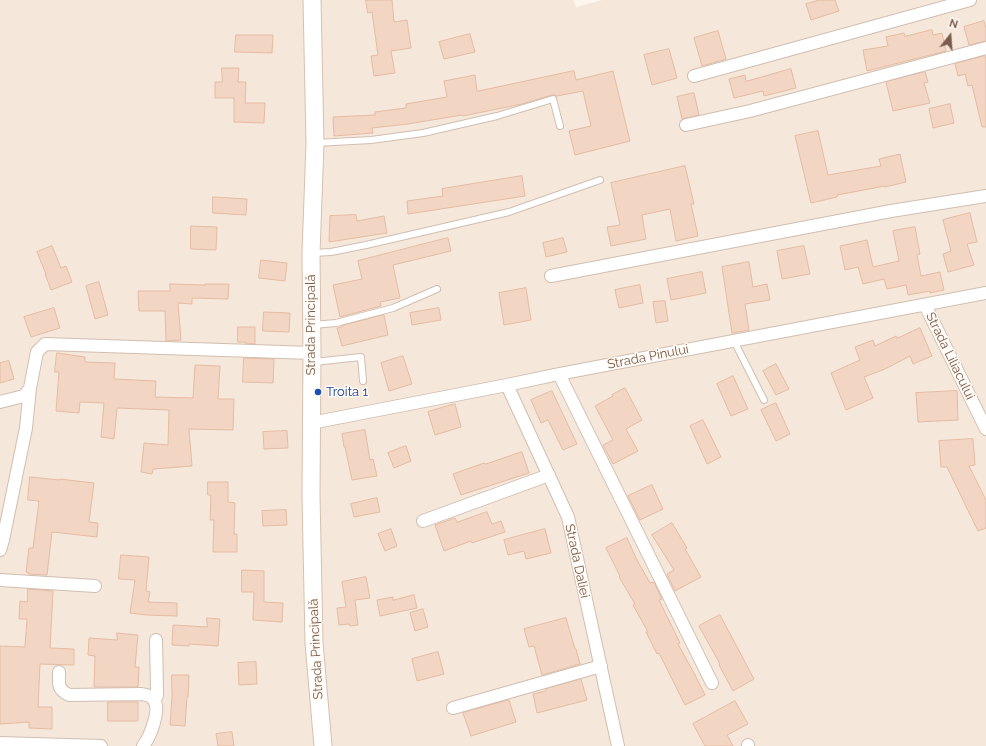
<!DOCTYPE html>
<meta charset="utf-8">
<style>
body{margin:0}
#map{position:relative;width:986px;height:746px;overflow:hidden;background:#fdf6ec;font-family:Raleway,sans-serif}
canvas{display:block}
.north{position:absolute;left:930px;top:16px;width:40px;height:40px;-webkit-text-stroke:3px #fffaf3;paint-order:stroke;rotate:17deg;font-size:11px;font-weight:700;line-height:16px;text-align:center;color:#7a5c4d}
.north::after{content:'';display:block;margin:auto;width:14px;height:18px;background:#7a5c4d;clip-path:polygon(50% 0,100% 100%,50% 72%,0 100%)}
</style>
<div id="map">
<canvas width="986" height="746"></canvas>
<div class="north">N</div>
</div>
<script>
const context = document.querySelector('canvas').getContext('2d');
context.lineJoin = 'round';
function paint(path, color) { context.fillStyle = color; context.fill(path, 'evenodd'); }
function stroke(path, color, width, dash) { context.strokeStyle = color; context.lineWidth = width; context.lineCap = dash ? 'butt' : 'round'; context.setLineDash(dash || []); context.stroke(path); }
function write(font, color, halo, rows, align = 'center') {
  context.font = font + ' Raleway,sans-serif'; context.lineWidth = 3; context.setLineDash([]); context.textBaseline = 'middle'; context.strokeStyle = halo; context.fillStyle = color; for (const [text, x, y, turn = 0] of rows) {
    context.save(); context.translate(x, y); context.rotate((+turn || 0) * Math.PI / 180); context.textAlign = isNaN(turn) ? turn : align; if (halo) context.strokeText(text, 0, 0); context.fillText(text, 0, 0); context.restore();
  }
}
const residential = new Path2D(`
 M 0,0 L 573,0 L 576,7 L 602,0 L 986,0 L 986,746 L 0,746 Z`);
const building = new Path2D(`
 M 366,0 L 392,0 L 394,22 L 407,20 L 411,48 L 391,51 L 395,73 L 374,76 L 371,56 L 378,55 L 372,12 L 368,13 Z
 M 820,0 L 835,0 L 839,11 L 811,20 L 806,4 Z
 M 984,21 L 986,29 L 986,41 L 969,45 L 964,27 Z
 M 932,30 L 933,35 L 942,33 L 946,51 L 867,71 L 863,50 L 888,46 L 886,37 L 904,33 L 905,36 Z
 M 718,31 L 726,59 L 702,66 L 694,38 Z
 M 470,34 L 475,52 L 444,59 L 439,42 Z
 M 236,35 L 273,35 L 272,53 L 235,52 Z
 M 669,49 L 677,78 L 652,85 L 644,55 Z
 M 985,56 L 986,60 L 986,127 L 982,127 L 972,85 L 968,86 L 965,74 L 958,76 L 955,64 Z
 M 222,68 L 239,68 L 238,82 L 246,82 L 245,103 L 265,103 L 264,123 L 234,122 L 234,98 L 215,98 L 215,82 L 222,82 Z
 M 791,69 L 796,88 L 764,96 L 763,91 L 734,98 L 729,79 L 745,75 L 746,81 Z
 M 574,71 L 576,80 L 613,71 L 630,141 L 575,155 L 569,131 L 591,126 L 583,91 L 557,96 L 554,95 L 552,95 L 522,104 L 463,116 L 462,115 L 408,124 L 372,128 L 373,133 L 334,136 L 333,117 L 375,115 L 375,112 L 406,108 L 406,104 L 447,97 L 444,81 L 475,75 L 477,91 Z
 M 925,72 L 928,82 L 924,83 L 930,103 L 893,111 L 886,82 Z
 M 694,93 L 699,115 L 682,119 L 677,97 Z
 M 950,104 L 954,123 L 933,128 L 929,109 Z
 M 818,131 L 828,175 L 881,166 L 879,159 L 900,154 L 906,182 L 885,187 L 885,186 L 837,195 L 837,197 L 811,203 L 795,136 Z
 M 685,166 L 694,204 L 691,204 L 698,236 L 676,241 L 670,209 L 642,215 L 646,239 L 611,246 L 607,227 L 620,225 L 611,183 Z
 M 522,176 L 525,196 L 408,214 L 407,201 L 443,196 L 442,189 Z
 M 213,197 L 247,199 L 246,215 L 213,213 Z
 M 970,213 L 977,242 L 967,244 L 974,265 L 948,272 L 943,254 L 951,251 L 943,220 Z
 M 356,215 L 357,221 L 384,216 L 387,233 L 329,242 L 330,216 Z
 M 191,226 L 217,227 L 216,250 L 191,249 Z
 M 915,227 L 920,254 L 917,255 L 921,276 L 940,272 L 944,290 L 930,293 L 930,291 L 908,295 L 906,285 L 887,289 L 884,279 L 863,284 L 858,267 L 845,270 L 840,246 L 867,240 L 873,267 L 899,261 L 893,231 Z
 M 448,238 L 451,251 L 393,265 L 400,298 L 380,302 L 381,306 L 340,317 L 333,285 L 362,279 L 358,261 Z
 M 563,238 L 567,252 L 546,257 L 543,243 Z
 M 52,246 L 61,268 L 66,266 L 72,282 L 51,290 L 45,274 L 46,274 L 37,252 Z
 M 804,246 L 810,274 L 782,279 L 777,251 Z
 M 261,260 L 287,263 L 285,281 L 259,278 Z
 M 749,262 L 753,287 L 767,284 L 770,300 L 745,304 L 749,330 L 732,333 L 722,267 Z
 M 702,272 L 706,293 L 671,300 L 667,279 Z
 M 99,282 L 108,315 L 95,319 L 86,286 Z
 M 170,284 L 205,285 L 205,284 L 229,284 L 228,299 L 192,298 L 192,304 L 178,303 L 181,340 L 166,341 L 165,311 L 139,311 L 138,291 L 170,291 Z
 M 640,285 L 643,303 L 619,308 L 615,290 Z
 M 526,288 L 531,320 L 504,325 L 499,293 Z
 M 665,301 L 668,321 L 656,323 L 653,302 Z
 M 54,308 L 60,328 L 31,337 L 24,317 Z
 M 439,308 L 441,320 L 412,325 L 410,313 Z
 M 264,312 L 290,313 L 289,332 L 263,331 Z
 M 384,315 L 388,335 L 342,346 L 337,328 L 342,327 L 342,326 Z
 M 238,327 L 255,327 L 255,344 L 245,343 L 245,342 L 238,342 Z
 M 920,328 L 932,356 L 913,364 L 910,356 L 885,369 L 864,377 L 873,398 L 846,410 L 831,373 L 860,360 L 855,347 L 873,340 L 875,346 L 896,336 L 897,338 Z
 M 57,353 L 85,357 L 85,362 L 115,363 L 114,379 L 156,381 L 155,397 L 193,398 L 195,365 L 220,366 L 218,399 L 234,399 L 233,430 L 189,429 L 192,466 L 153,469 L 152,474 L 141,472 L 144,443 L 168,445 L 169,410 L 117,408 L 114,439 L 101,437 L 104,403 L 80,402 L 79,413 L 56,411 L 59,372 L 55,372 Z
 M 403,356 L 412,384 L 389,391 L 381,363 Z
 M 244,358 L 274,359 L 273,383 L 243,382 Z
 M 9,361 L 14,379 L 0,383 L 0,363 Z
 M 776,364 L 789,389 L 776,395 L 763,371 Z
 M 733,376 L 748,409 L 731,416 L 717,384 Z
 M 625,388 L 642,420 L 626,429 L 638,451 L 613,464 L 603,445 L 613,440 L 595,406 L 613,396 L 612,395 Z
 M 552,391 L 577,444 L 563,450 L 548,420 L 541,423 L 531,400 Z
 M 957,391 L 958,420 L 918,422 L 916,393 Z
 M 776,403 L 790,434 L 776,441 L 761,410 Z
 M 455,404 L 461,427 L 435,435 L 428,412 Z
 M 703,420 L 721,457 L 707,464 L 690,426 Z
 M 365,430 L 370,460 L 373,459 L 377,476 L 352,480 L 345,447 L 344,447 L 342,434 Z
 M 287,431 L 288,448 L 264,449 L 263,432 Z
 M 973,439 L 975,465 L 969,466 L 986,500 L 986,528 L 978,531 L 947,467 L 941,467 L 939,441 Z
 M 406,446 L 411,461 L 394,468 L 388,453 Z
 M 522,452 L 529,473 L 461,495 L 453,474 L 484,463 L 485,464 Z
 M 30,477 L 60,480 L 60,479 L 94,483 L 89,522 L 98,523 L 97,537 L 52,532 L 47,575 L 28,574 L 28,572 L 26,572 L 29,548 L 33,548 L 39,501 L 28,500 Z
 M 208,482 L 228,482 L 228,502 L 235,503 L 234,534 L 237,534 L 237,552 L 213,552 L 214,520 L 210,520 L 211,495 L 208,495 Z
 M 652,485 L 663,509 L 640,520 L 628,496 Z
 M 377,498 L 380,512 L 354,517 L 351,504 Z
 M 286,510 L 287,525 L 263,526 L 262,511 Z
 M 487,512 L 492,524 L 501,521 L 505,532 L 472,543 L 471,541 L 444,551 L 435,525 L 455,518 L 457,522 Z
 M 672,523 L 687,548 L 685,549 L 701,577 L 675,591 L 667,574 L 674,570 L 652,535 Z
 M 391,529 L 397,546 L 385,551 L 378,534 Z
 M 545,529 L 551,553 L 526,559 L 524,551 L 508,555 L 504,540 Z
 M 627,538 L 637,560 L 650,583 L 654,582 L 662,599 L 659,600 L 680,643 L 678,644 L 695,675 L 705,695 L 685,705 L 659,653 L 657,654 L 646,632 L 648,632 L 633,605 L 635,604 L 619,577 L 620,576 L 606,548 Z
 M 121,555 L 149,557 L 146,591 L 150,592 L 148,602 L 177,603 L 177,616 L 146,615 L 130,613 L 135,580 L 119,579 Z
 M 242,570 L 264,571 L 264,602 L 283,603 L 282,622 L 253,620 L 254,592 L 242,592 Z
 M 366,577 L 370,598 L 355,600 L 358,625 L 350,626 L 349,624 L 339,625 L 337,608 L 346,607 L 342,582 Z
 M 28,589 L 53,591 L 50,648 L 74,649 L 74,665 L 40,664 L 38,707 L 52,707 L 52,729 L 29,728 L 29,722 L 0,724 L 0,646 L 25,647 L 27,619 L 19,619 L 20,601 L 27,602 Z
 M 414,595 L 417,608 L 380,616 L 377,600 L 393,597 L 393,600 Z
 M 423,609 L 428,627 L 415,631 L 410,613 Z
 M 720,615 L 754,679 L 733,691 L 719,665 L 720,664 L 699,626 Z
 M 207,618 L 220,619 L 218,646 L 189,644 L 189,646 L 172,645 L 173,625 L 207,627 Z
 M 566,618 L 575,649 L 576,649 L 580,664 L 542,675 L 534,646 L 529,647 L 524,629 Z
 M 117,633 L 138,635 L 135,667 L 139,667 L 138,687 L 94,687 L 95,656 L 88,655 L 89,638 L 117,640 Z
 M 438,652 L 444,674 L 417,681 L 412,659 Z
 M 256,662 L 257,684 L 239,685 L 238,663 Z
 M 172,675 L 189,675 L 188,697 L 187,697 L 185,726 L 170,725 L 172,696 Z
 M 581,679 L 587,700 L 537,713 L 533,694 L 546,691 L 546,689 Z
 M 509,700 L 516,722 L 471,736 L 463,713 Z
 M 735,701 L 748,724 L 727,735 L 733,746 L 705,746 L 693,724 Z
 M 108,702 L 138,702 L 138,721 L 108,721 Z
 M 232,732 L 234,746 L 218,746 L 216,734 Z`);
const lane = new Path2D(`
 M 316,143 L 371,140 L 423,133 L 497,116 L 553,99 L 560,126
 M 313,253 L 331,252 L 366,245 L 509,212 L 600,180
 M 313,325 L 336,323 L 393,308 L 437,289
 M 734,341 L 764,400
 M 314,362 L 361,357 L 363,381`);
const street = new Path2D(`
 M 694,76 L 970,0
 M 686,125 L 750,111 L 986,48
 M 551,276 L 891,211 L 986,196
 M 925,305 L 986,429
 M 559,374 L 712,683
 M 507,385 L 568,517 L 618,746
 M 0,402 L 24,396 L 30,388 L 37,352 L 45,344 L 312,353
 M 311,423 L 507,385 L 559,374 L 986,293
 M 423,521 L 549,475
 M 0,550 L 3,540 L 26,428 L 30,388
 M 0,580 L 95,586
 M 59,672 C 59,684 57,689 69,695 L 141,694 C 146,695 150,695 153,699 C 162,708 150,737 143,746
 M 155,700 L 157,695 L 157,690 L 156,640
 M 453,708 L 601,666
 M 0,743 L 101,746
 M 748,745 L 748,746`);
const secondary = new Path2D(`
 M 312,0 L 315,143 L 311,253 L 312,353 L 311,495 L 314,643 L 323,746`);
const markers = [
 [318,392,4,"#1a4fb4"]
];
const streetNames = [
 ["Strada Principală",311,325,-90],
 ["Strada Liliacului",950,356,64],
 ["Strada Pinului",648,357,-11],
 ["Strada Daliei",577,561,78],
 ["Strada Principală",316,649,-93]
];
const transitNames = [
 ["Troita 1",326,392]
];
paint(residential, '#f5e8da');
paint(building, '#f3d5c3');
stroke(building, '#e6bba3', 1);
stroke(lane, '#d1beb0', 8);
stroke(street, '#d1beb0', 14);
stroke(secondary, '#d6c0b0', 19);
stroke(lane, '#fff', 6);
stroke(street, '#fff', 12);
stroke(secondary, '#fff', 17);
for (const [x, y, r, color] of markers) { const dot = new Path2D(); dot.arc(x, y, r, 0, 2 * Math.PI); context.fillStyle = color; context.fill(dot); stroke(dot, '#fffaf3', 1.5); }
write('13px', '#7a5c4d', '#fffaf3', streetNames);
write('13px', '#164399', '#fffaf3', transitNames, 'left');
</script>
